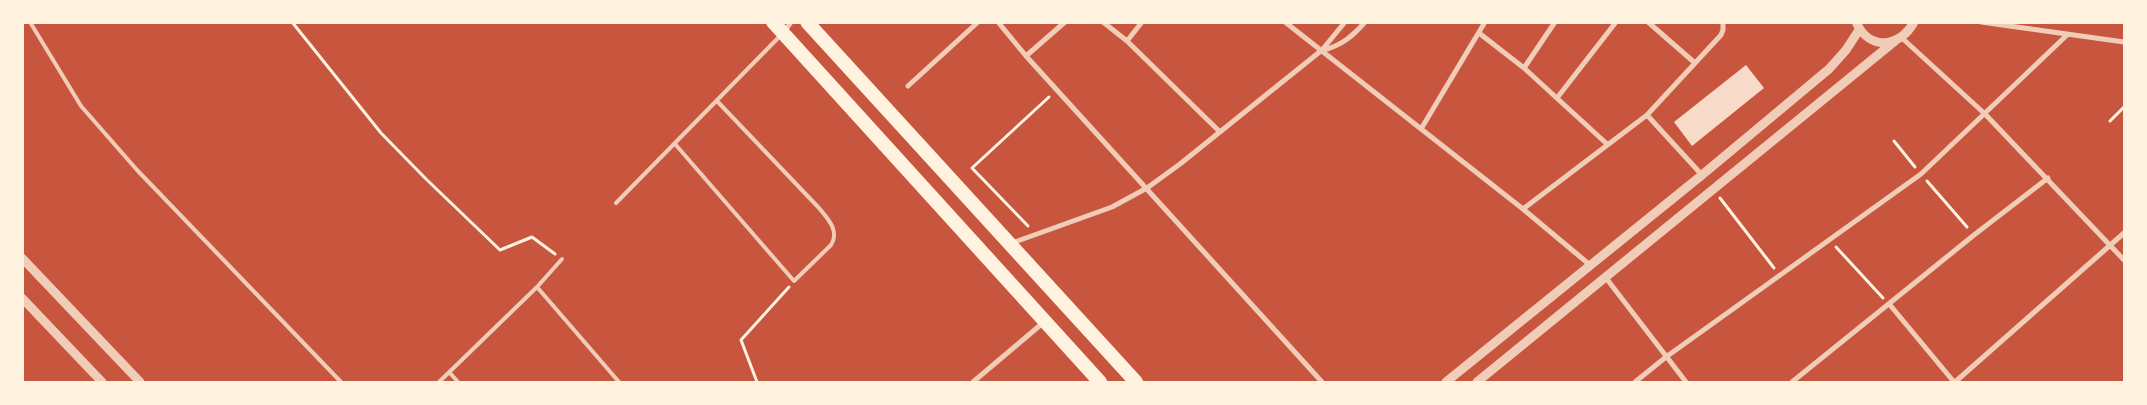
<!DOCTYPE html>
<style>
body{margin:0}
#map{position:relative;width:2147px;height:405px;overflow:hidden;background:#c8553d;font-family:"Public Sans",sans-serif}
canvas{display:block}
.frame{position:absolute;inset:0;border:24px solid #fff3e0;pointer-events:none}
</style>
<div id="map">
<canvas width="2147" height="405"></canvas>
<div class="frame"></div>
</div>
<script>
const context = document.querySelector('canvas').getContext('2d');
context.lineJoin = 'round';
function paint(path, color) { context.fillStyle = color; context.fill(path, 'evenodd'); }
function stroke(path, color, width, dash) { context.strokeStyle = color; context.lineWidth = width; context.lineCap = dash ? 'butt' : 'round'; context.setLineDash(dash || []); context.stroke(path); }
const building = new Path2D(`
 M 1746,65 L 1764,88 L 1692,146 L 1674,122 Z`);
const path = new Path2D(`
 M 292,22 L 381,133 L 426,179 L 500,250 L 532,237 L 555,254
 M 2110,121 L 2124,107
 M 1894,141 L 1915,167
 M 1927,181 L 1967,227
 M 1720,198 L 1774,268
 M 1028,226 L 972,168 L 1049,97
 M 1836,247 L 1883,298
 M 757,382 L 741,340 L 789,287`);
const service = new Path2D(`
 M 30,22 L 81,106 L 137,170 L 341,382
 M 675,144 L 794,281 L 831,245 C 840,231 828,219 819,208 L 717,101
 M 616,203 L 781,35
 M 537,287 L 619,382
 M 450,373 L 458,382
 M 439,382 L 537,287 L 562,259`);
const minor = new Path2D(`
 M 998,22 L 1026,56 L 1322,382
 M 1103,22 L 1127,41 L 1220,132
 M 1285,22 L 1523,209 L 1590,265
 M 1555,22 L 1524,68 L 1607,144
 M 1648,22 L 1695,63
 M 1981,22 L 2124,42
 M 784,32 L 791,22
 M 1479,33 L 1524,68
 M 1902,38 L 1985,114 L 2124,260
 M 1127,41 L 1142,22
 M 1323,50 C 1341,46 1353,36 1365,22
 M 1026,56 L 1065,22
 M 908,86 L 978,22
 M 1557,98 L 1616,22
 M 1647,115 L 1702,175
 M 1421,129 L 1485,22
 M 1523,209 L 1647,115 L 1721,35 L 1723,30 L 1723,22
 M 1012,243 L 1112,207 L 1147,188 L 1180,164 L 1322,50 L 1345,22
 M 1606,278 L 1686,382
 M 1890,305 L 1954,382
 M 973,382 L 1044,322
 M 1635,382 L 1666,357 L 1921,174 L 2067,35
 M 1792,382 L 1974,235 L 2048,178
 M 1955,382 L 2124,233`);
const tertiary = new Path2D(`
 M 1856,22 C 1869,51 1900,48 1914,22
 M 22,258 L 140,382
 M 22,298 L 102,382
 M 1446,382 L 1702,175 L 1829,69 L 1846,50 L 1859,30
 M 1477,382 L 1895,41`);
const trunk = new Path2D(`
 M 773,22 L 1100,382
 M 807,22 L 1136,382`);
paint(building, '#f7dbc8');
stroke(path, '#fff3e0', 3);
stroke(service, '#f1ccb7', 4);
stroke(minor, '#f1ccb7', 5);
stroke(tertiary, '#f1ccb7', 9);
stroke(trunk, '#fff3e0', 14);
</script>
